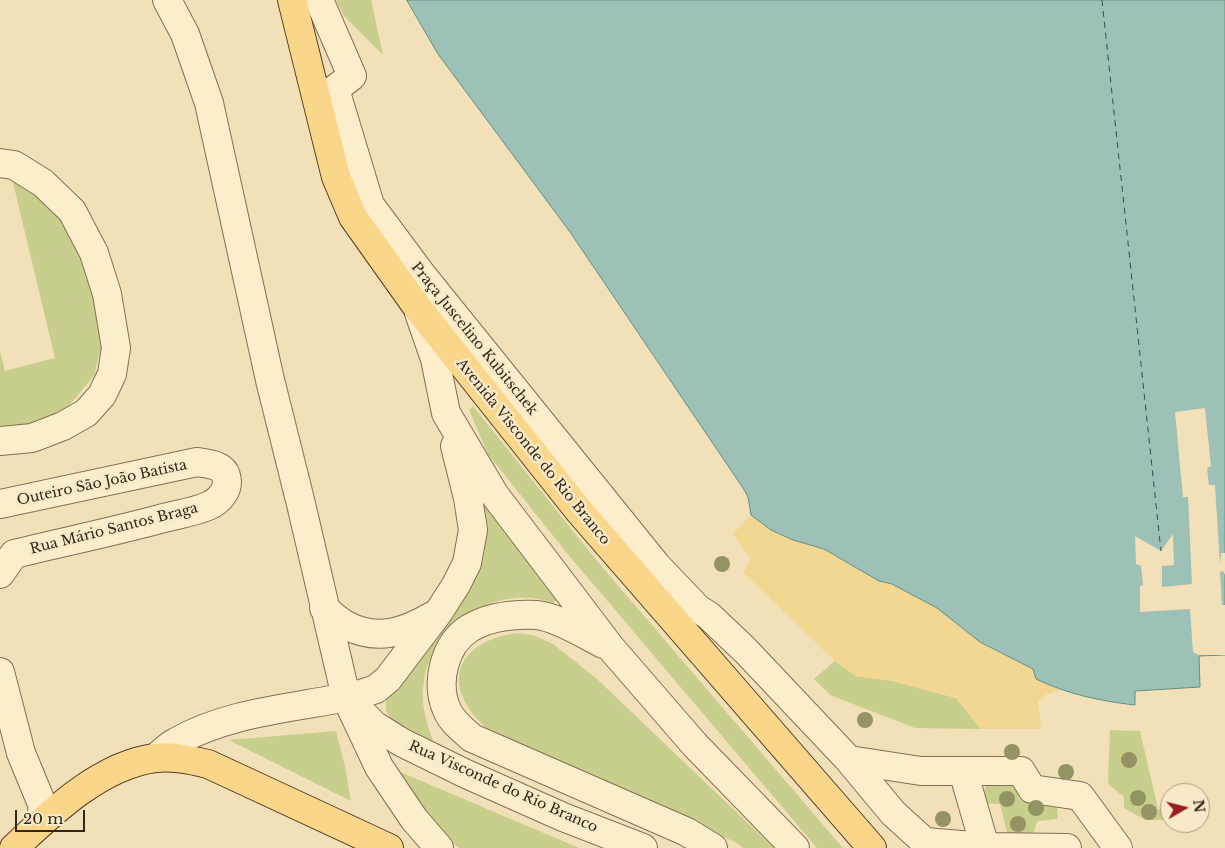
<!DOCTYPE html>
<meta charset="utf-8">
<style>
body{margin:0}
#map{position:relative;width:1225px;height:848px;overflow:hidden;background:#f1e0b8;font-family:"Libre Baskerville",serif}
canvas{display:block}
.north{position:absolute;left:1160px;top:783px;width:50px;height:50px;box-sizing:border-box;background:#f8eac8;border:1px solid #aa9c82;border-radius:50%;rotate:82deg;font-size:14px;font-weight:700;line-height:20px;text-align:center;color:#352619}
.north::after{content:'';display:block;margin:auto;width:18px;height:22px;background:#9c1d1f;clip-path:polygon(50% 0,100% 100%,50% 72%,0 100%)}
.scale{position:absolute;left:15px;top:810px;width:70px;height:22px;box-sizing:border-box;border:2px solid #352619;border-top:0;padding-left:6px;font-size:15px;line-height:18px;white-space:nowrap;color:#352619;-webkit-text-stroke:4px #f8eac8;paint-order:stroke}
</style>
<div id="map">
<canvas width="1225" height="848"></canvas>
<div class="north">N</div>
<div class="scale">20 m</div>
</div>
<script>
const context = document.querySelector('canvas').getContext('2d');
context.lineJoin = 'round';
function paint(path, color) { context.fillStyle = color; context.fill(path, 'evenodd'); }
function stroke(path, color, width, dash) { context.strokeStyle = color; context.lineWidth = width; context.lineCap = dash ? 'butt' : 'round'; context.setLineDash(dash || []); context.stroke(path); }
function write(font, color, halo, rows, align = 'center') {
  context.font = font + ' "Libre Baskerville",serif'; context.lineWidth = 5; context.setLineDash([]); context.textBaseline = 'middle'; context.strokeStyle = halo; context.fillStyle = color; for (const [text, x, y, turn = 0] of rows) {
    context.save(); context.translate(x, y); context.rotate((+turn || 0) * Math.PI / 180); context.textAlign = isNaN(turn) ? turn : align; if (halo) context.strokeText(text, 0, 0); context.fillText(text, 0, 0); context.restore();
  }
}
const green = new Path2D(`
 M 336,0 L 371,0 L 383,55 L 344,16 Z
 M 10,170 L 63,219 L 97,294 L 104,336 L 94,376 L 67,408 L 30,429 L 0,435 L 0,351 L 5,371 L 55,358 Z
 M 473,406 L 597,561 L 843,848 L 817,848 L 566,552 L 488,454 L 469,410 Z
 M 486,505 L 533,569 L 557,600 L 553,603 C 498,583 433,623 424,681 C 420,702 426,721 433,741 L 392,720 L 386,711 L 386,701 L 468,594 L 482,565 L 485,550 L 483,507 Z
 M 515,633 L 533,635 L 553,644 L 597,679 L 774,848 L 743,848 L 735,842 L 491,732 C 441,691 450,644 515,633 Z
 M 835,661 L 856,676 L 893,681 L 956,698 L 981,729 L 915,728 L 830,695 L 814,679 Z
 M 1110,730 L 1140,731 L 1158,809 L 1170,809 L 1170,820 L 1145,820 L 1124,808 L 1124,797 L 1108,784 Z
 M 336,731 L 345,766 L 351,801 L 229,740 Z
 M 391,768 L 579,848 L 459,848 L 443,835 Z
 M 986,783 L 1017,784 L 1019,799 L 1057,803 L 1058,819 L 1037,821 L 1033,835 L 1008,836 L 1000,804 L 982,803 Z`);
const sand = new Path2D(`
 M 751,515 L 771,530 L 793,540 L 824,549 L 879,581 L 892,584 L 937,608 L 980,642 L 1033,669 L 1036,679 L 1060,690 L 1045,695 L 1038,701 L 1041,729 L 981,729 L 956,698 L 893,681 L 856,676 L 835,661 L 743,572 L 751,559 L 733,534 Z`);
const water = new Path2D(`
 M 407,0 L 1225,0 L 1225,655 L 1199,656 L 1200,687 L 1135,691 L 1135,705 C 1100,701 1067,694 1036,679 L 1033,669 L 980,642 L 937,608 L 892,584 L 879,581 L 824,549 L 793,540 L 771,530 L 751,515 L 748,497 L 743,488 L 570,232 L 438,54 Z`);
const pier = new Path2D(`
 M 1205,408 L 1211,466 L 1207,468 L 1209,485 L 1215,485 L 1220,565 L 1221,553 L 1225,553 L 1225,575 L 1223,571 L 1220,572 L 1222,605 L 1225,605 L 1225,655 L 1199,655 L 1193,652 L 1190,609 L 1140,612 L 1140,586 L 1143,585 L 1141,566 L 1136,564 L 1135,536 L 1161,551 L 1173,534 L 1174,565 L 1162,566 L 1162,587 L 1192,584 L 1188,497 L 1183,497 L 1175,412 Z`);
const ferry = new Path2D(`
 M 1102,0 L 1161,551`);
const minor = new Path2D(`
 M 167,0 L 185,34 L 209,103 L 270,380 L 301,504 L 346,697 L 379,767 L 414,819 L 439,848
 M 319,0 L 352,76 L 335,89 L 370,205 L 422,275 L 657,566 L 698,609 L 708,615 L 745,650 L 849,760 L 893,813 L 925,842 L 985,847
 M 0,163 L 14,165 L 43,183 L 72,211 L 94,253 L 107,294 L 116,348 L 112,374 L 102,395 L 86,413 L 63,426 L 32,438 L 0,441
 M 419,313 L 435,359 L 446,413 L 494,494 L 611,648 L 695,745 L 795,848
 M 0,504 L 197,462 C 207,464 223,464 226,476 C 230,489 220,501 208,506 C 195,512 174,515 160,519 C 112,532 63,542 14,554 L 0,574
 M 324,608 C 331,614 338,621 346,625 C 377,642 405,632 434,615
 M 603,644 C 586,635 557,617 537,615 C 515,614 489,617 470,628 C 444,644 435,683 447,710 C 452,722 463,730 472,738 L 687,832 L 713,848
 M 0,672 L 21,753 L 42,804 L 43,821
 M 354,705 L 374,725 L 401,742 L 464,773 L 563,817 L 643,848
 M 155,758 C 162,753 168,746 176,742 C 232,710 300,708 361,694 L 376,689 L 388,679 L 438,613 L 456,585 L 467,563 L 473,530 L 468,498 L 455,446
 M 849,760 L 921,771 L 1021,771 L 1032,789 L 1080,796 L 1118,848
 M 963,771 L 985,847 L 1067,848`);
const major = new Path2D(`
 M 292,0 L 336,177 L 353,217 L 417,307 L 579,511 L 872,848
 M 14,848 C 52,812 101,765 155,758 C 173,756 191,760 208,764 L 389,848`);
const trees = [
 [722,564],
 [865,720],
 [1012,752],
 [1129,760],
 [1066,772],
 [1138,798],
 [1007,799],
 [1036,808],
 [1149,812],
 [943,819],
 [1018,824]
];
const streetNames = [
 ["Praça Juscelino Kubitschek",474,339,51],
 ["Avenida Visconde do Rio Branco",533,452,51],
 ["Outeiro São João Batista",102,483,-12],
 ["Rua Mário Santos Braga",114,529,-14],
 ["Rua Visconde do Rio Branco",503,787,24]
];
paint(green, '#c8cf8c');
paint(sand, '#f1d791');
paint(water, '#9dc1b6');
stroke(water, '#658e83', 1);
paint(pier, '#f1e0b8');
stroke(ferry, '#265753', 1, [6, 5]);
stroke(minor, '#886e52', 30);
stroke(major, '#553c27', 30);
stroke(minor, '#fcedcb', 28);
stroke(major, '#fad68a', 28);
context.fillStyle = '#939363';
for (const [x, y] of trees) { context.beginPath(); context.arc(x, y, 8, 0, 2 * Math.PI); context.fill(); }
write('14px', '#352619', '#f8eac8', streetNames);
</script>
